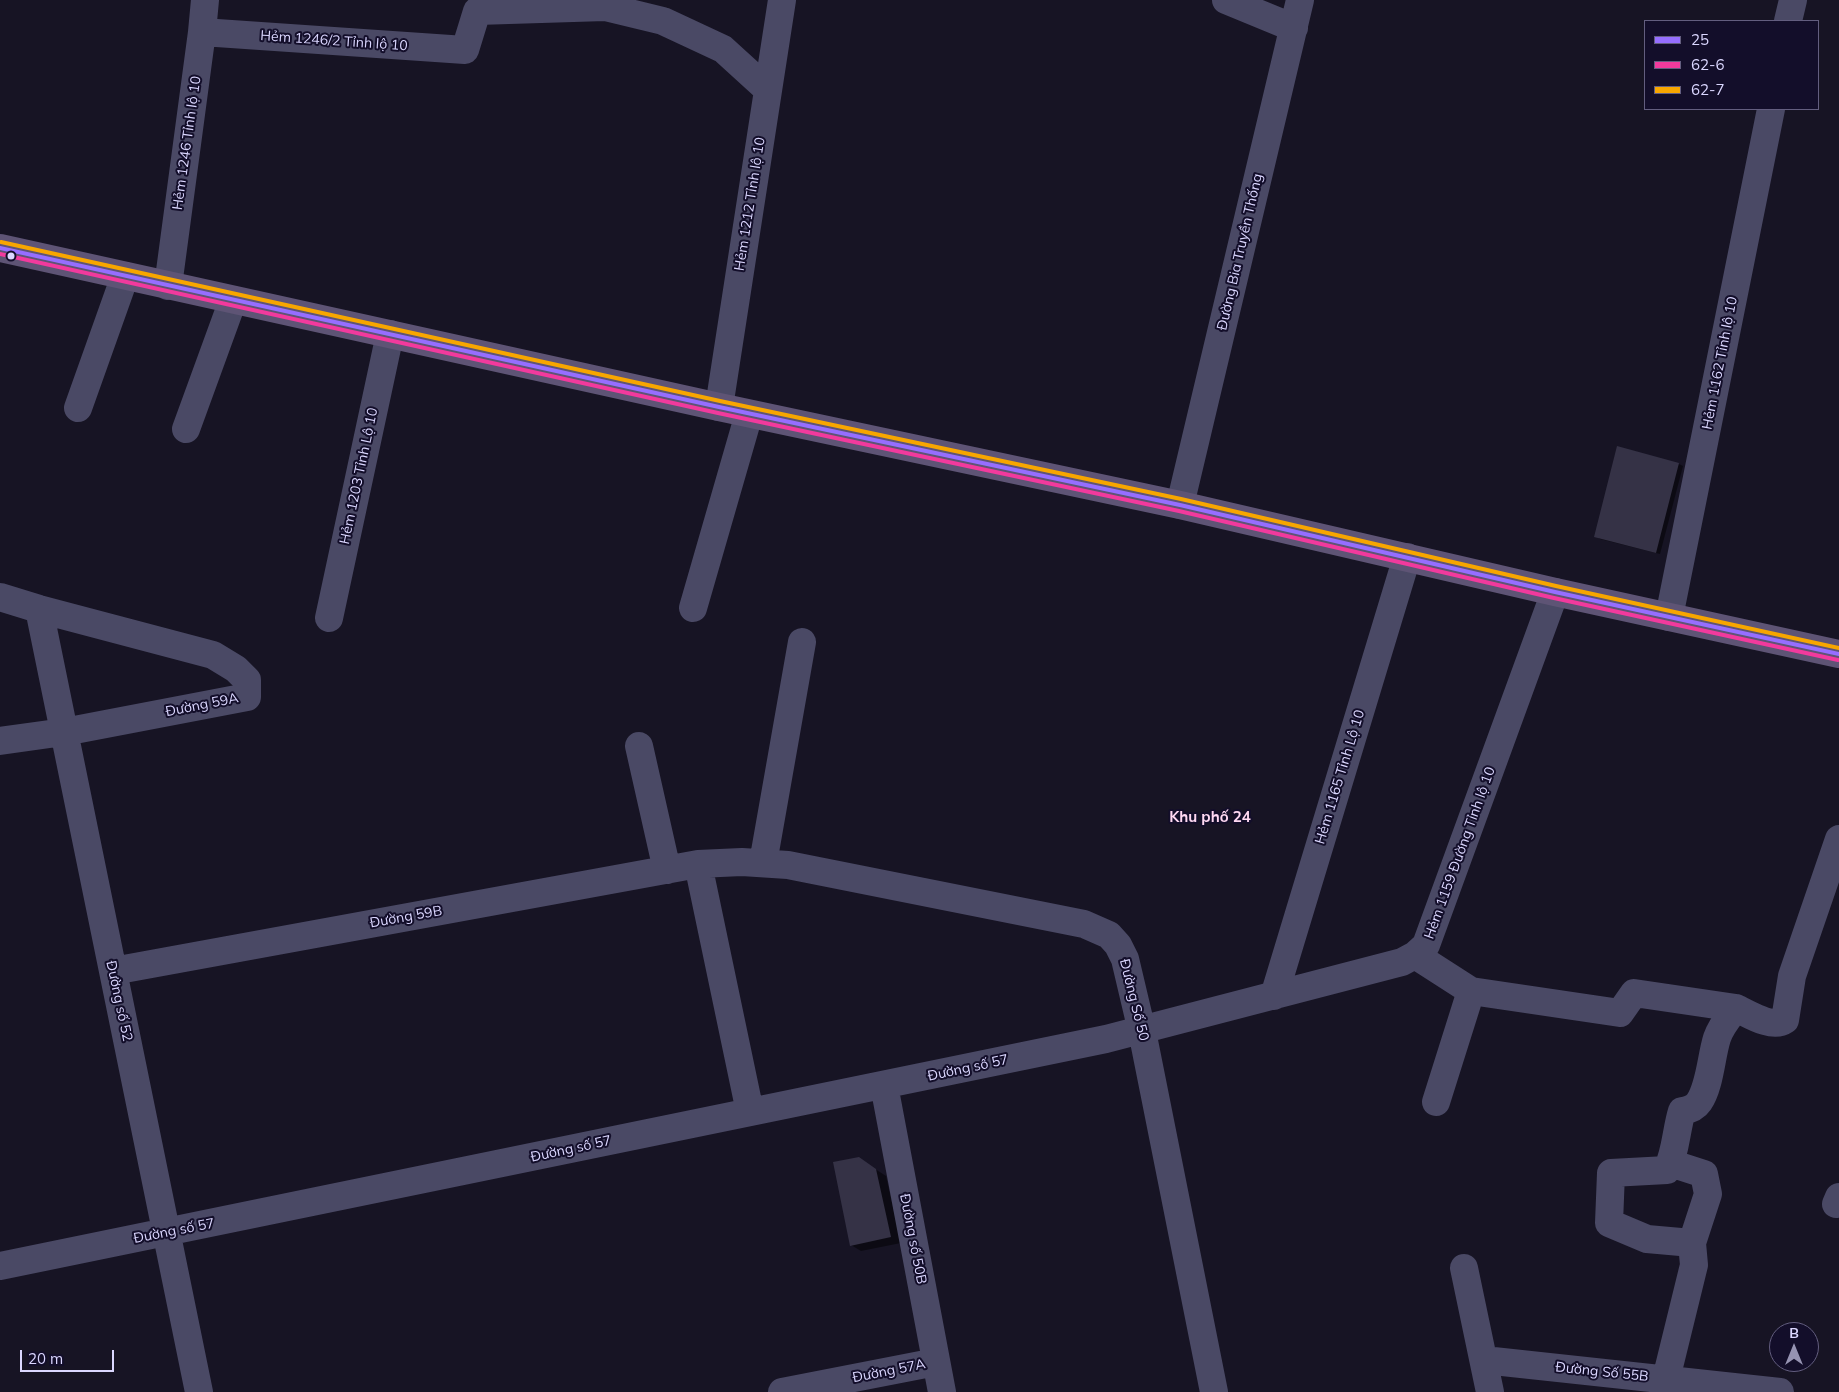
<!DOCTYPE html>
<meta charset="utf-8">
<style>
body{margin:0}
#map{position:relative;width:1839px;height:1392px;overflow:hidden;background:#171424;font-family:Mulish,sans-serif}
canvas{display:block}
.legend{position:absolute;left:1644px;top:20px;width:175px;height:90px;box-sizing:border-box;background:#130e2a;border:1px solid #635e7f;margin:0;padding:6px 9px;list-style:none;font-size:15px;color:#dbd7ff}
.legend li{display:flex;align-items:center;gap:10px;height:25px}
.legend b{width:25px;border:1px solid #635e7f}
.north{position:absolute;left:1769px;top:1322px;width:50px;height:50px;box-sizing:border-box;background:#130e2a;border:1px solid #635e7f;border-radius:50%;rotate:0deg;font-size:14px;font-weight:700;line-height:20px;text-align:center;color:#dbd7ff}
.north::after{content:'';display:block;margin:auto;width:18px;height:22px;background:#9693b2;clip-path:polygon(50% 0,100% 100%,50% 72%,0 100%)}
.scale{position:absolute;left:20px;top:1350px;width:94px;height:22px;box-sizing:border-box;border:2px solid #dbd7ff;border-top:0;padding-left:6px;font-size:15px;line-height:18px;white-space:nowrap;color:#dbd7ff;-webkit-text-stroke:4px #130e2a;paint-order:stroke}
</style>
<div id="map">
<canvas width="1839" height="1392"></canvas>
<ul class="legend">
<li><b style="height:6px;background:#966eff"></b>25</li>
<li><b style="height:6px;background:#f13a9d"></b>62-6</li>
<li><b style="height:6px;background:#f7a600"></b>62-7</li>
</ul>
<div class="north">B</div>
<div class="scale">20 m</div>
</div>
<script>
const context = document.querySelector('canvas').getContext('2d');
context.lineJoin = 'round';
function paint(path, color) { context.fillStyle = color; context.fill(path, 'evenodd'); }
function stroke(path, color, width, dash) { context.strokeStyle = color; context.lineWidth = width; context.lineCap = dash ? 'butt' : 'round'; context.setLineDash(dash || []); context.stroke(path); }
function write(font, color, halo, rows, align = 'center') {
  context.font = font + ' Mulish,sans-serif'; context.lineWidth = 4; context.setLineDash([]); context.textBaseline = 'middle'; context.strokeStyle = halo; context.fillStyle = color; for (const [text, x, y, turn = 0] of rows) {
    context.save(); context.translate(x, y); context.rotate((+turn || 0) * Math.PI / 180); context.textAlign = isNaN(turn) ? turn : align; if (halo) context.strokeText(text, 0, 0); context.fillText(text, 0, 0); context.restore();
  }
}
const shadow = new Path2D(`
 M 1679,464 L 1683,466 L 1660,554 L 1600,539 L 1595,536 Z
 M 869,1165 L 886,1176 L 901,1243 L 861,1251 L 851,1245 Z`);
const building = new Path2D(`
 M 1617,446 L 1679,463 L 1656,553 L 1594,537 Z
 M 859,1157 L 876,1169 L 891,1237 L 850,1246 L 833,1162 Z`);
const minor = new Path2D(`
 M 1226,0 L 1294,28
 M 1788,21 L 1793,0
 M 202,32 L 465,50 L 477,11 L 605,7 L 663,21 L 723,49 L 768,90
 M 168,286 L 202,32 L 205,0
 M 719,407 L 782,0
 M 78,408 L 125,276
 M 186,429 L 233,300
 M 1180,505 L 1300,0
 M 0,597 L 39,609 L 213,655 L 236,669 L 247,680 L 247,697 L 64,732 L 0,741
 M 693,608 L 749,414
 M 39,609 L 199,1392
 M 1669,617 L 1771,109
 M 329,618 L 390,334
 M 639,746 L 667,870
 M 763,863 L 802,642
 M 698,864 L 750,1112
 M 1415,955 L 1471,991 L 1620,1013 L 1634,993 L 1736,1008
 M 113,971 L 698,864 L 742,862 L 788,865 L 1084,924 L 1109,935 L 1118,945 L 1125,959 L 1142,1031 L 1214,1392
 M 1274,996 L 1407,557
 M 884,1085 L 942,1392
 M 1436,1102 L 1471,991
 M 1670,1163 L 1704,1174 L 1708,1194 L 1692,1243
 M 1836,1204 L 1839,1197
 M 0,1266 L 1106,1039 L 1402,962 L 1415,955 L 1426,945 L 1555,592
 M 1464,1268 L 1490,1392
 M 1484,1360 L 1780,1392
 M 1666,1379 L 1694,1265 L 1692,1243 L 1647,1239 L 1609,1223 L 1611,1173 L 1667,1170 C 1676,1152 1676,1130 1682,1111 C 1689,1110 1695,1108 1699,1102 C 1710,1086 1711,1057 1717,1038 C 1721,1026 1729,1017 1736,1008 C 1749,1014 1772,1029 1785,1020 L 1792,976 L 1839,839
 M 782,1392 L 936,1362`);
const major = new Path2D(`
 M 0,248 L 719,407 L 1180,505 L 1555,592 L 1839,654`);
const bus1 = new Path2D(`
 M 0,248 L 719,407 L 1180,505 L 1555,592 L 1839,654`);
const bus2 = new Path2D(`
 M 0,254 L 718,413 L 1179,511 L 1554,598 L 1838,660`);
const bus3 = new Path2D(`
 M 1,242 L 720,401 L 1181,499 L 1556,586 L 1839,648`);
const markers = [
 [11,256,4.5,"#dbd7ff"]
];
const streetNames = [
 ["Hẻm 1246/2 Tỉnh lộ 10",334,41,4],
 ["Hẻm 1246 Tỉnh lộ 10",187,143,-82],
 ["Hẻm 1212 Tỉnh lộ 10",750,204,-81],
 ["Đường Bia Truyền Thống",1240,252,-77],
 ["Hẻm 1162 Tỉnh lộ 10",1720,363,-79],
 ["Hẻm 1203 Tỉnh Lộ 10",359,476,-78],
 ["Đường 59A",202,705,-11],
 ["Hẻm 1165 Tỉnh Lộ 10",1340,777,-73],
 ["Hẻm 1159 Đường Tỉnh lộ 10",1460,853,-70],
 ["Đường 59B",406,917,-10],
 ["Đường Số 50",1134,1000,76],
 ["Đường số 52",119,1001,78],
 ["Đường số 57",968,1068,-12],
 ["Đường số 57",571,1149,-12],
 ["Đường số 57",174,1231,-11],
 ["Đường số 50B",913,1239,79],
 ["Đường 57A",889,1371,-11],
 ["Đường Số 55B",1602,1372,6]
];
const neighbourhoodNames = [
 ["Khu phố 24",1210,817]
];
paint(shadow, '#0007');
paint(building, '#353246');
stroke(minor, '#4a4965', 28);
stroke(major, '#5e5475', 28);
stroke(bus1, '#966eff', 4);
stroke(bus2, '#f13a9d', 4);
stroke(bus3, '#f7a600', 4);
for (const [x, y, r, color] of markers) { const dot = new Path2D(); dot.arc(x, y, r, 0, 2 * Math.PI); context.fillStyle = color; context.fill(dot); stroke(dot, '#130e2a', 2); }
write('14px', '#dbd7ff', '#130e2a', streetNames);
write('bold 15px', '#ffd9f2', '#130e2a', neighbourhoodNames);
</script>
